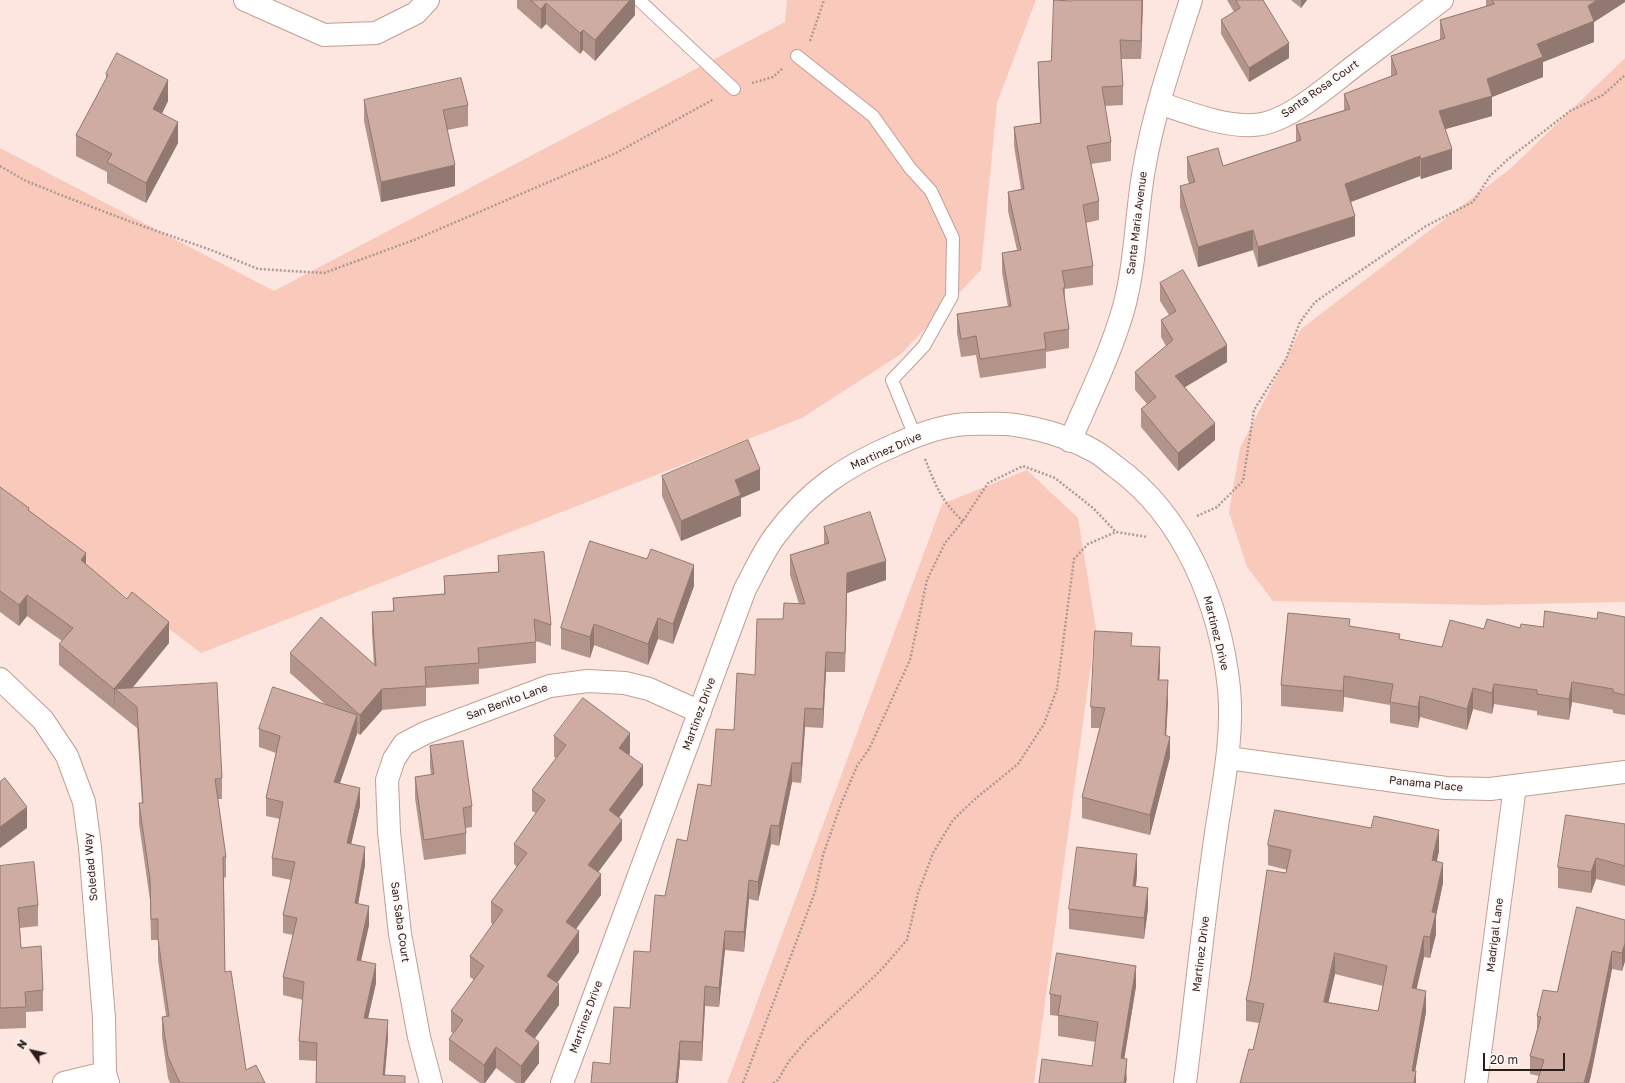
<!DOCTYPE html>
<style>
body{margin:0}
#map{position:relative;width:1625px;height:1083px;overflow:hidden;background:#fce6df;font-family:"Golos Text",sans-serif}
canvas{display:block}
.north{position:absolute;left:12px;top:1031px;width:40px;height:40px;-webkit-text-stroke:3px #fff7f5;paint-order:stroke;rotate:304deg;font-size:11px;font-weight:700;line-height:16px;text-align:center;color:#2b1e1a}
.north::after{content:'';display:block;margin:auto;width:14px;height:18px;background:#2b1e1a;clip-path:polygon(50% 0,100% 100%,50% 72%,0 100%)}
.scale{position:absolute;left:1483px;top:1053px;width:82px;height:18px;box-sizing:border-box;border:2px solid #2b1e1a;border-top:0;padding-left:5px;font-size:12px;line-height:14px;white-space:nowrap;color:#2b1e1a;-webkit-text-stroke:3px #fff7f5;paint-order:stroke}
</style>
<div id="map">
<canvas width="1625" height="1083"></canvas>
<div class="north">N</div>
<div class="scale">20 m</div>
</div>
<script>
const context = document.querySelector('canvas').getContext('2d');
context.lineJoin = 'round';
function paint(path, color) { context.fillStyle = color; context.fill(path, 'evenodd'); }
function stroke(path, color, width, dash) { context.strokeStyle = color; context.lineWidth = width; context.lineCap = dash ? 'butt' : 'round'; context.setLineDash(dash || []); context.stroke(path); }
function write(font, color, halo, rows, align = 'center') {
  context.font = font + ' "Golos Text",sans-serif'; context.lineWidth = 3; context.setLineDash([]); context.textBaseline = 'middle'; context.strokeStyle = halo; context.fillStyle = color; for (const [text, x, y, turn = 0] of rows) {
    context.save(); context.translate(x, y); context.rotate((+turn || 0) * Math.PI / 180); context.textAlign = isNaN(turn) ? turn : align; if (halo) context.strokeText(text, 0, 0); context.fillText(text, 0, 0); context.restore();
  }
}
const green = new Path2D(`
 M 787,0 L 1036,0 L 997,103 L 981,270 L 901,354 L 802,418 L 201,653 L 0,502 L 0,148 L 274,291 L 785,22 Z
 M 1625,58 L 1625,602 L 1485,605 L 1273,601 L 1247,567 L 1229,512 L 1240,448 L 1301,329 L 1510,169 Z
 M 1027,470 L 1078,518 L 1096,628 L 1034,1083 L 727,1083 L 942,504 Z`);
const path = new Path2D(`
 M 810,41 L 824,0
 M 752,83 L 773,77 L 783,68
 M 0,166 L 26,181 L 66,197 L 134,223 L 211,250 L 258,269 L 324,273 L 414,240 L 616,153 L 714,99
 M 925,459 C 936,486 941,501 963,521
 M 1197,516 L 1217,507 L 1243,481 L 1254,410 L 1286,359 L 1300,322 L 1315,302 L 1426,226 L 1473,202 L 1490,176 L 1507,160 L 1570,111 L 1603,95 L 1625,75
 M 743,1083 L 815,892 L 823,855 L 841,804 L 857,766 L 869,749 L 910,660 L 927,580 L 945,543 L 963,521 L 988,483 L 1023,466 L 1055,478 L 1093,508 L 1116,532
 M 773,1083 L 778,1080 L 789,1061 L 807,1040 L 879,972 L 907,940 L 918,893 L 933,853 L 953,820 L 975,799 L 1018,764 L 1044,724 L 1057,689 L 1074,559 L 1088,544 L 1116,532 L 1148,537`);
const service = new Path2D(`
 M 639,0 L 734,89
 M 797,56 L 873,116 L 910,168 L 931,191 L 953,238 L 952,296 L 924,346 L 892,380 L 915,436`);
const minor = new Path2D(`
 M 245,0 L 324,35 L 376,33 L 416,13 L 428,0
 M 1159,103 C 1187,112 1223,127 1253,125 C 1288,124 1330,84 1357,64 C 1385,43 1414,21 1442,0
 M 1070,441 C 1089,397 1111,353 1124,307 C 1136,262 1136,214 1144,169 C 1154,111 1173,56 1191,0
 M 0,679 L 43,720 L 67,756 L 84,802 L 90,847 L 104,1018 L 105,1073 L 108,1083
 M 1228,758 L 1446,788 L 1490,789 L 1625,772
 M 64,1083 L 105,1073
 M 431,1083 L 419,1037 L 400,934 L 389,832 L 387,780 L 394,759 L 404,744 L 425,733 L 550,686 L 588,681 L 625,683 L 649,689 L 700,712
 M 562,1083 L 745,589 C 755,571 763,552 775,536 C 809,490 845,466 897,444 C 919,434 947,424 971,424 C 986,424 1001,423 1015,425 C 1042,429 1071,438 1094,451 C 1102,455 1109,462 1116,467 C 1185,517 1220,605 1229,688 C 1234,741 1221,794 1214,847 C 1203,925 1195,1004 1185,1083
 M 1476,1083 L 1515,786`);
const wall = new Path2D(`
 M 517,0 L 635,0 L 635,15 L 595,61 L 583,50 L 580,54 L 546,24 L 541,29 L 517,8 Z
 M 1143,0 L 1141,59 L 1121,59 L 1123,86 L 1123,105 L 1105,106 L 1111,142 L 1111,161 L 1091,164 L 1099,201 L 1099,220 L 1086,223 L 1093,266 L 1093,285 L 1065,289 L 1065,304 L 1069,329 L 1069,348 L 1046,352 L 1046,368 L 980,378 L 976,355 L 961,357 L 957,333 L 957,314 L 1008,307 L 1002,272 L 1002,253 L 1017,250 L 1008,211 L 1008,192 L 1021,189 L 1014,146 L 1014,127 L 1040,123 L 1038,81 L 1038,62 L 1051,61 L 1072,1 Z
 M 1227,0 L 1263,0 L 1289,58 L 1249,82 L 1221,34 L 1221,20 L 1234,12 Z
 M 1291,0 L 1307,0 L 1301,8 Z
 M 1486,0 L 1625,0 L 1625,2 L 1594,22 L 1594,42 L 1543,62 L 1543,77 L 1492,97 L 1492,116 L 1445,129 L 1452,169 L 1421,179 L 1420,176 L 1351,202 L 1355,236 L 1258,267 L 1253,250 L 1198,267 L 1180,207 L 1180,186 L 1189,184 L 1187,177 L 1187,157 L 1223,166 L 1296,142 L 1296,125 L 1344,110 L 1344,94 L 1391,76 L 1391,56 L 1440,40 L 1440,20 L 1486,6 Z
 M 106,74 L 168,101 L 162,114 L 178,143 L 146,203 L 107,183 L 107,172 L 76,156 L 76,135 L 106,80 Z
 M 364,100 L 468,105 L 468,126 L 447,130 L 455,186 L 381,202 L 364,121 Z
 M 1160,283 L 1227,362 L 1185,387 L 1215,440 L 1178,471 L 1141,427 L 1141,409 L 1147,404 L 1135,390 L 1135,372 L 1166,346 L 1161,337 L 1161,320 L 1169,315 L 1160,301 Z
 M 662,476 L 760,490 L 741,498 L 741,516 L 681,541 L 662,496 Z
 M 0,487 L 29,511 L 169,643 L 132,688 L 222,778 L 222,799 L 218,799 L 226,857 L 226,877 L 224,878 L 225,972 L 246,1070 L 265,1083 L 170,1083 L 168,1078 L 162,1037 L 162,1017 L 166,1016 L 158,960 L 158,940 L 151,940 L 150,900 L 139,824 L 139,803 L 142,803 L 137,728 L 59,665 L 59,644 L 62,641 L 27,616 L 19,626 L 0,612 Z
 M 824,527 L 886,580 L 847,593 L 845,672 L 826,672 L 823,728 L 805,727 L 801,783 L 792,782 L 779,846 L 771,844 L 758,901 L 749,899 L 744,952 L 725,950 L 719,1007 L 705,1006 L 702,1061 L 680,1060 L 678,1083 L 591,1083 L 610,1064 L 650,952 L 665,896 L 687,841 L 711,786 L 755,675 L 783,619 L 799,604 L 790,575 L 790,555 L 824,544 Z
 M 498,556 L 551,625 L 551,646 L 536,641 L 536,663 L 479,669 L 479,684 L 426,688 L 426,706 L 382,710 L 360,735 L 357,733 L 340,783 L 360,806 L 351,844 L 365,865 L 358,904 L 369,925 L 361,961 L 376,983 L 368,1018 L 388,1038 L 385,1075 L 405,1083 L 317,1061 L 299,1060 L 299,1041 L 303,1000 L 283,995 L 283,977 L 293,935 L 283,933 L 283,915 L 291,880 L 272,876 L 272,858 L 280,819 L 266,816 L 266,798 L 276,753 L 259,747 L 259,729 L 325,704 L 290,673 L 290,653 L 374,665 L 372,633 L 372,612 L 393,611 L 393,598 L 444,594 L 444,576 L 498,572 Z
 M 694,586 L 673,644 L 658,639 L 648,665 L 594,645 L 590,658 L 561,649 L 561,628 Z
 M 1625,617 L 1625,715 L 1613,713 L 1613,710 L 1572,702 L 1569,720 L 1537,715 L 1537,711 L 1494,704 L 1492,714 L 1473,709 L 1467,730 L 1420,717 L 1418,728 L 1390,723 L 1390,705 L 1344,697 L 1343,712 L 1281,706 L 1281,685 L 1350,626 L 1400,640 L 1442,647 L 1484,629 L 1543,627 L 1597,619 Z
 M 1132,646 L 1160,668 L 1159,680 L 1168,701 L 1166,736 L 1170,757 L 1150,835 L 1082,818 L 1082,797 L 1100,728 L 1091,728 L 1091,707 Z
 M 554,736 L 630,753 L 629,755 L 643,785 L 619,817 L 622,840 L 598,872 L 601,895 L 576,929 L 579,952 L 557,983 L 559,1005 L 534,1039 L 539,1063 L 524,1083 L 516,1083 L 496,1068 L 485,1083 L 480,1083 L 449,1060 L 449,1039 L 453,1033 L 451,1032 L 451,1011 L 474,980 L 470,977 L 470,956 L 493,924 L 491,923 L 491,902 L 517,867 L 514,864 L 514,844 L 536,813 L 532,811 L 532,790 L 556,758 L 554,757 Z
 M 430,746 L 472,806 L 472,827 L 466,828 L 466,854 L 424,860 L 415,798 L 415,777 L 431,775 L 430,767 Z
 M 1625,824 L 1625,886 L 1596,879 L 1591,893 L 1558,888 L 1558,867 Z
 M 1268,845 L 1439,851 L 1437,861 L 1443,883 L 1436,916 L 1436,934 L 1430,958 L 1424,957 L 1416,989 L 1426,1012 L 1415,1071 L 1416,1083 L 1253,1050 L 1259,1023 L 1246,1021 L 1246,1000 L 1287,870 L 1268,865 ZM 1335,974 L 1383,986 L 1378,1011 L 1328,1002 Z
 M 0,866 L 38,905 L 38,926 L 20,928 L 21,948 L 43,990 L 43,1011 L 26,1012 L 26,1028 L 0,1029 Z
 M 1137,875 L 1136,886 L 1148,908 L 1144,939 L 1069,929 L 1069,909 Z
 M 1625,920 L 1625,961 L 1622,971 L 1612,969 L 1591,1075 L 1589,1083 L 1537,1083 L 1539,1076 L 1530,1074 L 1530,1056 L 1537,1030 L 1537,1016 L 1557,992 Z
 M 1136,986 L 1124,1059 L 1127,1080 L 1126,1083 L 1039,1083 L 1092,1066 L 1096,1042 L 1058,1036 L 1058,1016 L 1050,1015 L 1050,994 Z`);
const shadedWall = new Path2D(`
 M 630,0 L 635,0 L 635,15 L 595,61 L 595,40 Z
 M 1142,0 L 1143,0 L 1141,59 L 1141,41 Z
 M 1301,0 L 1307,0 L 1301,8 Z
 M 1597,0 L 1625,0 L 1625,2 L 1594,22 L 1594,42 L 1543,62 L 1543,77 L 1492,97 L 1492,116 L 1439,131 L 1439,111 L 1487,79 L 1537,44 L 1588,6 Z
 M 546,3 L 546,24 L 541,29 L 541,9 Z
 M 583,30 L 583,50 L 580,54 L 580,33 Z
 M 1289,43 L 1289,58 L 1249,82 L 1249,68 Z
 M 168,80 L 168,101 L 153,130 L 153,109 Z
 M 178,122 L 178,143 L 146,203 L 146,183 Z
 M 1452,149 L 1452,169 L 1421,179 L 1421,159 Z
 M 1420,156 L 1420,176 L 1345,204 L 1345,184 Z
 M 455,165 L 455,186 L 381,202 L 381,182 Z
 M 1355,216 L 1355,236 L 1258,267 L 1258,247 Z
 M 1253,230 L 1253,250 L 1198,267 L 1198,247 Z
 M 1227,345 L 1227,362 L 1175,393 L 1175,376 Z
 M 1215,423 L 1215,440 L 1178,471 L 1178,453 Z
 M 760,469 L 760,490 L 741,498 L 741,516 L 681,541 L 681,521 L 735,480 Z
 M 86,553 L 86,573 L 81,560 Z
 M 886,561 L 886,580 L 847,593 L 845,672 L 847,573 Z
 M 694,565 L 694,586 L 673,644 L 673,624 Z
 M 27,595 L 27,616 L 19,626 L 19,605 Z
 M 658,618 L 658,639 L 648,665 L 648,644 Z
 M 169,622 L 169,643 L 125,697 L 115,689 L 114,709 L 114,689 Z
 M 594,624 L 594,645 L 590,658 L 590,637 Z
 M 1160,647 L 1160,668 L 1158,700 L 1158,680 Z
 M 826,652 L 826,672 L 823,728 L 823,709 Z
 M 1344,676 L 1344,697 L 1343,712 L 1343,691 Z
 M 1168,680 L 1168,701 L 1165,756 L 1170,737 L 1170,757 L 1150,835 L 1150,815 L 1165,735 Z
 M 1572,682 L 1572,702 L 1569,720 L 1569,699 Z
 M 1494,684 L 1494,704 L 1492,714 L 1492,693 Z
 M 1473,688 L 1473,709 L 1467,730 L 1467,709 Z
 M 382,689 L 382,710 L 360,735 L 360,715 Z
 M 1420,696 L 1420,717 L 1418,728 L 1418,707 Z
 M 805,708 L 805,727 L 801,783 L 801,763 Z
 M 357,715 L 357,734 L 334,800 L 334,782 Z
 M 630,733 L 630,753 L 619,769 L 619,748 Z
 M 792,763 L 792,782 L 779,846 L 779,826 Z
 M 643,765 L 643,785 L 609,831 L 609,810 Z
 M 360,788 L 360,806 L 347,862 L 347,843 Z
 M 27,807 L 27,828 L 0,848 L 0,827 Z
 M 622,820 L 622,840 L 588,886 L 588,865 Z
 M 771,825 L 771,844 L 758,901 L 758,882 Z
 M 1439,830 L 1439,851 L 1432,881 L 1432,860 Z
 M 365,847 L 365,865 L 355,921 L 355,903 Z
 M 1137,854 L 1137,875 L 1133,906 L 1133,886 Z
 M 1596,858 L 1596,879 L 1591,893 L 1591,872 Z
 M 1443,863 L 1443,883 L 1436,916 L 1436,934 L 1430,958 L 1430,937 L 1432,912 Z
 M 601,874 L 601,895 L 566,942 L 566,922 Z
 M 749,880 L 749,899 L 744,952 L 744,932 Z
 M 1148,888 L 1148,908 L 1144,939 L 1144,918 Z
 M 369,906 L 369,925 L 357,978 L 357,960 Z
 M 579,931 L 579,952 L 547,997 L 547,976 Z
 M 725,931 L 725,950 L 719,1007 L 719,988 Z
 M 1424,936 L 1424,957 L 1412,1009 L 1412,988 Z
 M 1625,943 L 1625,961 L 1622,971 L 1622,953 Z
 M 1612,951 L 1612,969 L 1591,1075 L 1589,1083 L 1584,1083 Z
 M 1335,953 L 1335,974 L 1324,1022 L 1324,1002 Z
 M 376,964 L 376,983 L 364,1036 L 364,1018 Z
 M 1136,966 L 1136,986 L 1121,1079 L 1121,1058 Z
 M 559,984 L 559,1005 L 525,1052 L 525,1031 Z
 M 705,986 L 705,1006 L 702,1061 L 702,1042 Z
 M 1426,991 L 1426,1012 L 1413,1083 L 1412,1071 Z
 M 388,1020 L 388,1038 L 384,1083 L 383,1075 Z
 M 680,1041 L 680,1060 L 678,1083 L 676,1083 Z
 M 539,1042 L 539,1063 L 524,1083 L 521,1083 L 521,1066 Z
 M 496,1047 L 496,1068 L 485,1083 L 484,1083 L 484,1065 Z
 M 1127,1059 L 1126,1083 L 1124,1083 Z
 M 1416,1071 L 1416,1083 L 1414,1083 Z`);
const building = new Path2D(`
 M 531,0 L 630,0 L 595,40 L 583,30 L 580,33 L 546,3 L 541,9 Z
 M 1054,0 L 1072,1 L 1072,0 L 1142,0 L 1141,41 L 1120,40 L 1123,86 L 1102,87 L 1111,142 L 1087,146 L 1099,201 L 1083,205 L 1093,266 L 1062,271 L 1065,287 L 1063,288 L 1069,329 L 1044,333 L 1046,349 L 980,359 L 976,336 L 961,339 L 957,314 L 1011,306 L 1002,253 L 1021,250 L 1008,192 L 1024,189 L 1014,127 L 1041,123 L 1038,62 L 1051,61 Z
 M 1236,0 L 1263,0 L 1289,43 L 1249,68 L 1221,20 L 1240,8 Z
 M 1492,0 L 1597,0 L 1588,6 L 1594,21 L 1537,44 L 1543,57 L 1487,79 L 1492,96 L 1439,111 L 1452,149 L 1421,159 L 1420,156 L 1345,184 L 1355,216 L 1258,247 L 1253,230 L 1198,247 L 1180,186 L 1195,182 L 1187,157 L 1218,148 L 1223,166 L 1301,140 L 1296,125 L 1350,109 L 1344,94 L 1397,74 L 1391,56 L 1445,38 L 1440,20 L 1494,4 Z
 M 117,53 L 168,80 L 153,109 L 178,122 L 146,183 L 107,162 L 112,154 L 76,135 L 108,75 L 106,74 Z
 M 461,78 L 468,105 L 443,110 L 455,165 L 381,182 L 364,100 Z
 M 1183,270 L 1227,345 L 1175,376 L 1215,423 L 1178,453 L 1141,409 L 1156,397 L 1135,372 L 1173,340 L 1161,320 L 1176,311 L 1160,283 Z
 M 748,440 L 760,469 L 735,480 L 741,495 L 681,521 L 662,476 Z
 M 0,487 L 29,508 L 28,510 L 86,553 L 81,560 L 127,599 L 132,592 L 169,622 L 114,689 L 59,644 L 73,628 L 27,595 L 19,605 L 0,591 Z
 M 870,512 L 886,561 L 847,573 L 845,653 L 826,652 L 823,709 L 805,708 L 801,763 L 792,763 L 779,826 L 771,825 L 758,882 L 749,880 L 744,932 L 725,931 L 719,988 L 705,986 L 702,1042 L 680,1041 L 676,1083 L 591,1083 L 593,1062 L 610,1064 L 614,1007 L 630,1008 L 634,951 L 650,952 L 655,895 L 665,896 L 677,839 L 687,841 L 698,784 L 711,786 L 716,729 L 734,730 L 737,673 L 755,675 L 757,619 L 783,619 L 784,603 L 805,604 L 790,555 L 829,543 L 824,527 Z
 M 590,541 L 647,559 L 651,549 L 694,565 L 673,624 L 658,618 L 648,644 L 594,624 L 590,637 L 561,628 Z
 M 544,552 L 551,625 L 534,619 L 536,642 L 478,648 L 479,663 L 425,667 L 426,686 L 382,689 L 360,715 L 290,653 L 321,617 L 376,666 L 372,612 L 394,611 L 393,598 L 445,594 L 444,576 L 499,572 L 498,556 Z
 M 1545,611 L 1597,619 L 1598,612 L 1625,617 L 1625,695 L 1613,692 L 1613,689 L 1572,682 L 1569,699 L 1537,694 L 1537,690 L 1494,684 L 1492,693 L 1473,688 L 1467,709 L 1420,696 L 1418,707 L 1390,702 L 1393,684 L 1344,676 L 1343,691 L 1281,685 L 1288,613 L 1350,619 L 1349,626 L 1400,634 L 1399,639 L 1442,647 L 1450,620 L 1484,629 L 1487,619 L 1520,628 L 1521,624 L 1543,627 Z
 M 1095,631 L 1132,633 L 1131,646 L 1160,647 L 1158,680 L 1168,680 L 1165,735 L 1170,737 L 1150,815 L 1082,797 L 1105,708 L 1091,707 Z
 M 217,683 L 222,778 L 215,779 L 226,857 L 223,857 L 225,972 L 231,971 L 246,1070 L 256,1065 L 265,1083 L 180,1083 L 168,1057 L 162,1017 L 169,1016 L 158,939 L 158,919 L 151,919 L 150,879 L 139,803 L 143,803 L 137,707 L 115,689 Z
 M 273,687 L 357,715 L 334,782 L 360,788 L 347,843 L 365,847 L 355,903 L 369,906 L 357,960 L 376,964 L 364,1018 L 388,1020 L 383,1075 L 405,1076 L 405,1083 L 316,1083 L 317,1043 L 299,1041 L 304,982 L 283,977 L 297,918 L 283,915 L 295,862 L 272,858 L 283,802 L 266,798 L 280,736 L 259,729 Z
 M 583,698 L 630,733 L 619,748 L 643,765 L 609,810 L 622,820 L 588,865 L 601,874 L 566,922 L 579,931 L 547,976 L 559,984 L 525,1031 L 539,1042 L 521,1066 L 496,1047 L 484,1065 L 449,1039 L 463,1020 L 451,1011 L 484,966 L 470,956 L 503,910 L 491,902 L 527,853 L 514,844 L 545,800 L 532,790 L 566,745 L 554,736 Z
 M 463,741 L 472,806 L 463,808 L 466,833 L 424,840 L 415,777 L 434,774 L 430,746 Z
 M 5,778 L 27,807 L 0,827 L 0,782 Z
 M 1275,810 L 1371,828 L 1374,816 L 1439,830 L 1432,860 L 1443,863 L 1432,912 L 1436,913 L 1430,937 L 1424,936 L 1412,988 L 1426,991 L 1412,1071 L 1416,1071 L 1414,1083 L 1240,1083 L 1249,1049 L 1253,1050 L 1264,1004 L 1246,1000 L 1251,977 L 1267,870 L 1286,873 L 1291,850 L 1268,845 ZM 1335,953 L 1387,966 L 1378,1011 L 1324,1002 Z
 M 1566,815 L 1625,824 L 1625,866 L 1596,858 L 1591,872 L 1558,867 Z
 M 1077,847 L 1137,854 L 1133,886 L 1148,888 L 1144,918 L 1069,909 Z
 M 34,862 L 38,905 L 18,908 L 21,948 L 41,946 L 43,990 L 25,992 L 26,1007 L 0,1008 L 0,866 Z
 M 1577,907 L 1625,920 L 1625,943 L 1622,953 L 1612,951 L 1591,1057 L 1584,1083 L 1537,1083 L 1544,1060 L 1530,1056 L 1541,1017 L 1537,1016 L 1543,990 L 1557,992 Z
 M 1057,953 L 1136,966 L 1121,1058 L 1127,1059 L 1124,1083 L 1039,1083 L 1042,1059 L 1092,1066 L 1098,1022 L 1058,1015 L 1061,996 L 1050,994 Z`);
const streetNames = [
 ["Santa Rosa Court",1320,89,-35],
 ["Santa Maria Avenue",1137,223,-83],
 ["Martinez Drive",886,451,-24],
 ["Martinez Drive",1216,633,76],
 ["San Benito Lane",507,702,-20],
 ["Martinez Drive",699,714,-70],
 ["Panama Place",1426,784,6],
 ["Soledad Way",91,867,-95],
 ["San Saba Court",400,922,82],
 ["Madrigal Lane",1495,935,-83],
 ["Martinez Drive",1201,954,-83],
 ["Martinez Drive",586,1017,-70]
];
paint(green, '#f9cabb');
stroke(service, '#c19e93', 14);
stroke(minor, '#c19e93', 24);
stroke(path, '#ad9a94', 2.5, [2, 2]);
stroke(service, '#fff', 12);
stroke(minor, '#fff', 22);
paint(wall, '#b2948a');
paint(shadedWall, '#917871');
paint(building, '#cfaca1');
stroke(building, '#917871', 1);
write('11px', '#2b1e1a', '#fff7f5', streetNames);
</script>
